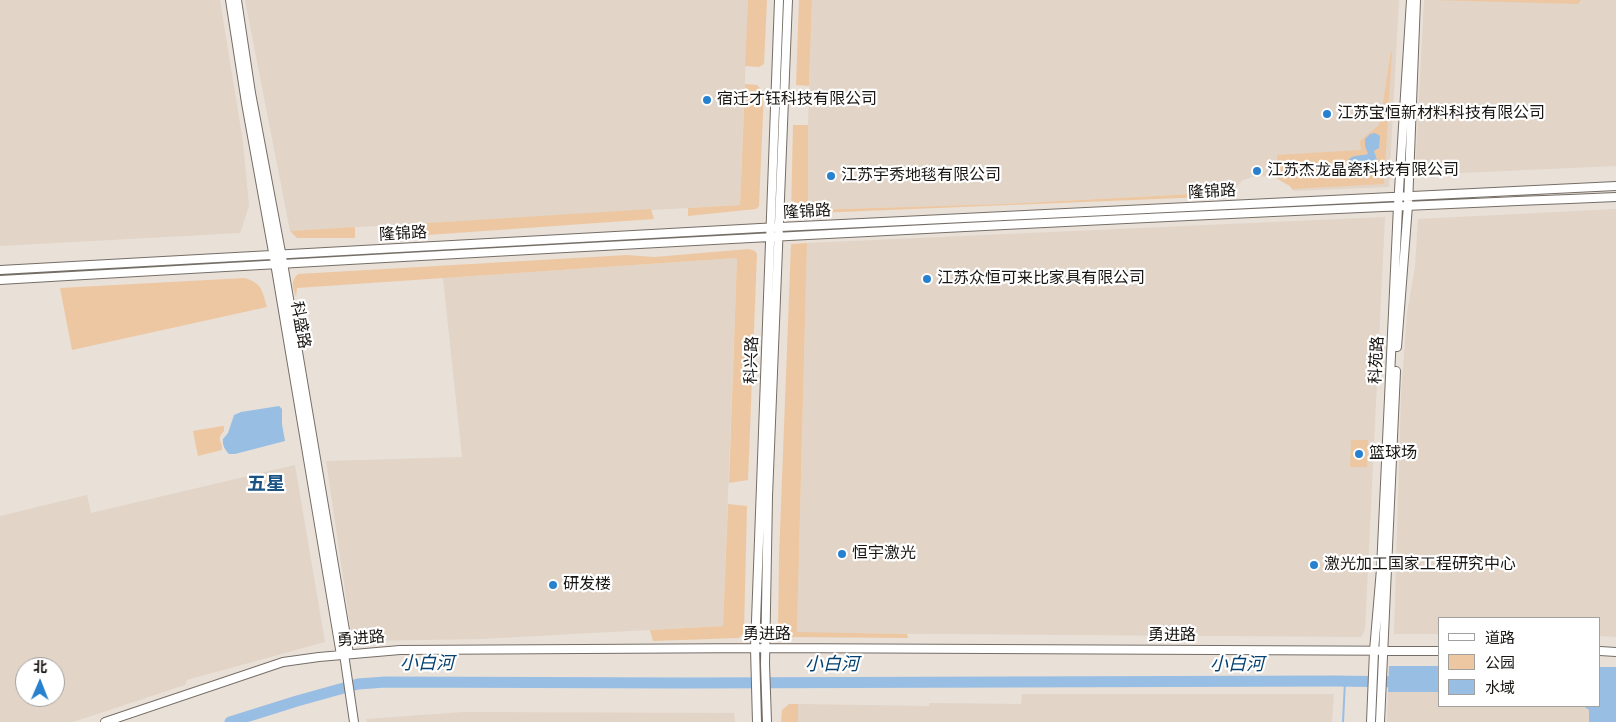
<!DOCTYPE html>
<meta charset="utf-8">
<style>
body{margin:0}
#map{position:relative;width:1616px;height:722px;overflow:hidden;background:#e9e0d8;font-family:"Fira Sans","Noto Sans SC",sans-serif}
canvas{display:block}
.legend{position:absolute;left:1438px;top:617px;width:162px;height:90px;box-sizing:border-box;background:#fff;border:1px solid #a3a1a0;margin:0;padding:6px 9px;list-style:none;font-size:15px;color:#181512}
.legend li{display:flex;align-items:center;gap:10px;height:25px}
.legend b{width:25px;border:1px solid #a3a1a0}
.north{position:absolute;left:15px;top:657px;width:50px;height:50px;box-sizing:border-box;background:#fff;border:1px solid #a3a1a0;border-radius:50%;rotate:1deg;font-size:14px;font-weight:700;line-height:20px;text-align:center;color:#181512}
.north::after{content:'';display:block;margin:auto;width:18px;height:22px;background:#2781ce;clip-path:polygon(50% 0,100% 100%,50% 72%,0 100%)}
</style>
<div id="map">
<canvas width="1616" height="722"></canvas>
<ul class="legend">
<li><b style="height:6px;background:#fff"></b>道路</li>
<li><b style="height:14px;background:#edc7a1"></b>公园</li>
<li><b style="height:14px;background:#98bee4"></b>水域</li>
</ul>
<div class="north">北</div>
</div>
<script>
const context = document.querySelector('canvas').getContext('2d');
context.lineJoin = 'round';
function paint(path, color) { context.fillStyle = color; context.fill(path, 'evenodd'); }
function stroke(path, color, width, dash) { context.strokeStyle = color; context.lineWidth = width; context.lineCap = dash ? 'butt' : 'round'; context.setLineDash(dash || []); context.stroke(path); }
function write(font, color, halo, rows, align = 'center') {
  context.font = font + ' "Fira Sans","Noto Sans SC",sans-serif'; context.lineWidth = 4.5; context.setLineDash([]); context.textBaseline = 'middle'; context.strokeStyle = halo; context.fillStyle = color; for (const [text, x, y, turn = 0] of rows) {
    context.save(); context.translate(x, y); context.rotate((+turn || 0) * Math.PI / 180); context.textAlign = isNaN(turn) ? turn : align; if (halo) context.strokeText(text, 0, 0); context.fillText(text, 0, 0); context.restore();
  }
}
const built = new Path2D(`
 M 0,0 L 220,0 L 243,142 L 249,206 L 240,233 L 0,246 Z
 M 245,0 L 748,0 L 740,205 L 290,231 Z
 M 812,0 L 1399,0 L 1389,187 L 1293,191 L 1290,186 L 1272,176 L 1252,177 L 1243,180 L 1231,192 L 1004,204 L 807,210 L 808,125 Z
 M 1424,0 L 1616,0 L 1616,166 L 1415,175 Z
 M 1616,209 L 1616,637 L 1600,636 L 1600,618 L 1440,618 L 1440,634 L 1394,634 L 1401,396 L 1407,313 L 1415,267 L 1418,219 Z
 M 1385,217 L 1365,630 L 1361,637 L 797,633 L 807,243 Z
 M 737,258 L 723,626 L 481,639 L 364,641 L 352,638 L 326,461 L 462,457 L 443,278 Z
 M 295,465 L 325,642 L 187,680 L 185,685 L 73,722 L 0,722 L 0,516 L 87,495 L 91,513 ZM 25,667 L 55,667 L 55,697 L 25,697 Z
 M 1388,692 L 1440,692 L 1440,706 L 1600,706 L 1616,722 L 1387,722 Z
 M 1022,694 L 1334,694 L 1332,722 L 798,722 L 798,704 L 929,706 L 929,703 L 1021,704 Z
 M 464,712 L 734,713 L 735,722 L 367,722 L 366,719 Z`);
const green = new Path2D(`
 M 748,0 L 767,0 L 764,64 L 759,67 L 745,66 Z
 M 799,0 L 812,0 L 809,86 L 796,85 Z
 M 1433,0 L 1581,0 L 1578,4 Z
 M 1391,51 L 1392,52 L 1384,184 L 1292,189 L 1290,186 L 1278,179 L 1277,155 L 1361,150 L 1360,141 L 1379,125 L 1380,122 Z
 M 745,84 L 757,85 L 764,92 L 759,206 L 756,209 L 688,216 L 688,208 L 740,205 Z
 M 793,125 L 808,125 L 808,210 L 1004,204 L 1231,192 L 1230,196 L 791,214 Z
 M 651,209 L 654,219 L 413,236 L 412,224 Z
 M 355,227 L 355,238 L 297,238 L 290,231 Z
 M 807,243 L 797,632 L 907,634 L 908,638 L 787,637 L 781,635 L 778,632 L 779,557 L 791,244 Z
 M 749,249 L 755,251 L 757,254 L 748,480 L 729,483 L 737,258 L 297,288 L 296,297 C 293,288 290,281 298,274 L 627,255 L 654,257 Z
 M 245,278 C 263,284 262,291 267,307 L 72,350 L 60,288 Z
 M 222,426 L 224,426 L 224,431 C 215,441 223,440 222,450 L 198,456 L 193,431 Z
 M 1351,440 L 1368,440 L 1367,467 L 1350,467 Z
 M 728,504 L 747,506 L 744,631 L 742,635 L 739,638 L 653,641 L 650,630 L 723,626 Z
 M 789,704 L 798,704 L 798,722 L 781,722 L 782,710 Z`);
const water = new Path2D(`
 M 1375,133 L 1380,136 L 1379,148 L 1374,151 L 1377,160 L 1375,171 L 1366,177 L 1352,178 C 1349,174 1349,171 1348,167 C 1346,153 1359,157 1368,154 L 1365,146 L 1365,139 L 1370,134 Z
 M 279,406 L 282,409 L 282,424 L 285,441 L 235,454 L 229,454 C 225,450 222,445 223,439 L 228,433 L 234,415 L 241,412 Z
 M 1389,666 L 1440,666 L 1440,692 L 1388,692 Z
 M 1600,667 L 1616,667 L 1616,722 L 1589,722 L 1589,710 L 1583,706 L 1600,706 Z`);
const stream = new Path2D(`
 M 1343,722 L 1345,681`);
const river = new Path2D(`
 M 230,722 L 297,701 L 358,684 L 385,682 L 685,683 L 1334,681 L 1403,682`);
const secondary = new Path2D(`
 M 230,0 L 246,103 L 275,263 L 341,655
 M 237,0 L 251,93 L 283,263 L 349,654
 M 0,270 L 760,228 L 1616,186
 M 0,280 C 539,249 1077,219 1616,197
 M 1397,347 L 1408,205 L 1416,0
 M 1600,651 L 1616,652
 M 344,654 L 354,722
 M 105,722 L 283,662 L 319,657 L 400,650 L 765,648 L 1440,651
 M 757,722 L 755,648 L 779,0
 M 767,722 L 765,664 L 768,496 L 788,0
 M 1371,722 L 1374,651 L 1381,569 L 1398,206 L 1411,0
 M 1380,722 L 1396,371`);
const markers = [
 [707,100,5,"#2781ce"],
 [1327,114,5,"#2781ce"],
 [1257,171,5,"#2781ce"],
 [831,176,5,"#2781ce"],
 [927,279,5,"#2781ce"],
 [1359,454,5,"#2781ce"],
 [842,554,5,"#2781ce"],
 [1314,565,5,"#2781ce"],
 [553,585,5,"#2781ce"]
];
const poiNames = [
 ["宿迁才钰科技有限公司",717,100],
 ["江苏宝恒新材料科技有限公司",1337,114],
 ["江苏杰龙晶瓷科技有限公司",1267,171],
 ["江苏宇秀地毯有限公司",841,176],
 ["江苏众恒可来比家具有限公司",937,279],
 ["篮球场",1369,454],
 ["恒宇激光",852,554],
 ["激光加工国家工程研究中心",1324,565],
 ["研发楼",563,585]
];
const streetNames = [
 ["隆锦路",1212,192,-3],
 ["隆锦路",807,212,-3],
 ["隆锦路",403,234,-3],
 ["科盛路",300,325,80],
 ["科兴路",752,360,-88],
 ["科苑路",1377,360,-87],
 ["勇进路",767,635],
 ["勇进路",1172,636],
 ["勇进路",361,639,-5]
];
const waterNames = [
 ["小白河",427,664],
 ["小白河",832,665],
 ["小白河",1237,665]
];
const quarterNames = [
 ["五星",266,485]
];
paint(built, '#e2d4c6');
paint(green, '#edc7a1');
paint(water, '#98bee4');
stroke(stream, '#98bee4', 2);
stroke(river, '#98bee4', 11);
stroke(secondary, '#756e66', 10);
stroke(secondary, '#fff', 8);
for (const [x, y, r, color] of markers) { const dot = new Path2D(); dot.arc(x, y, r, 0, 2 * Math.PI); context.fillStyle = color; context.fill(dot); stroke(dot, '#fff', 2); }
write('16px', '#181512', '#fff', poiNames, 'left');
write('16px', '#181512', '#fff', streetNames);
write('italic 18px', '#054170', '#fff', waterNames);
write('bold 19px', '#1b5385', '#fff', quarterNames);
</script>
